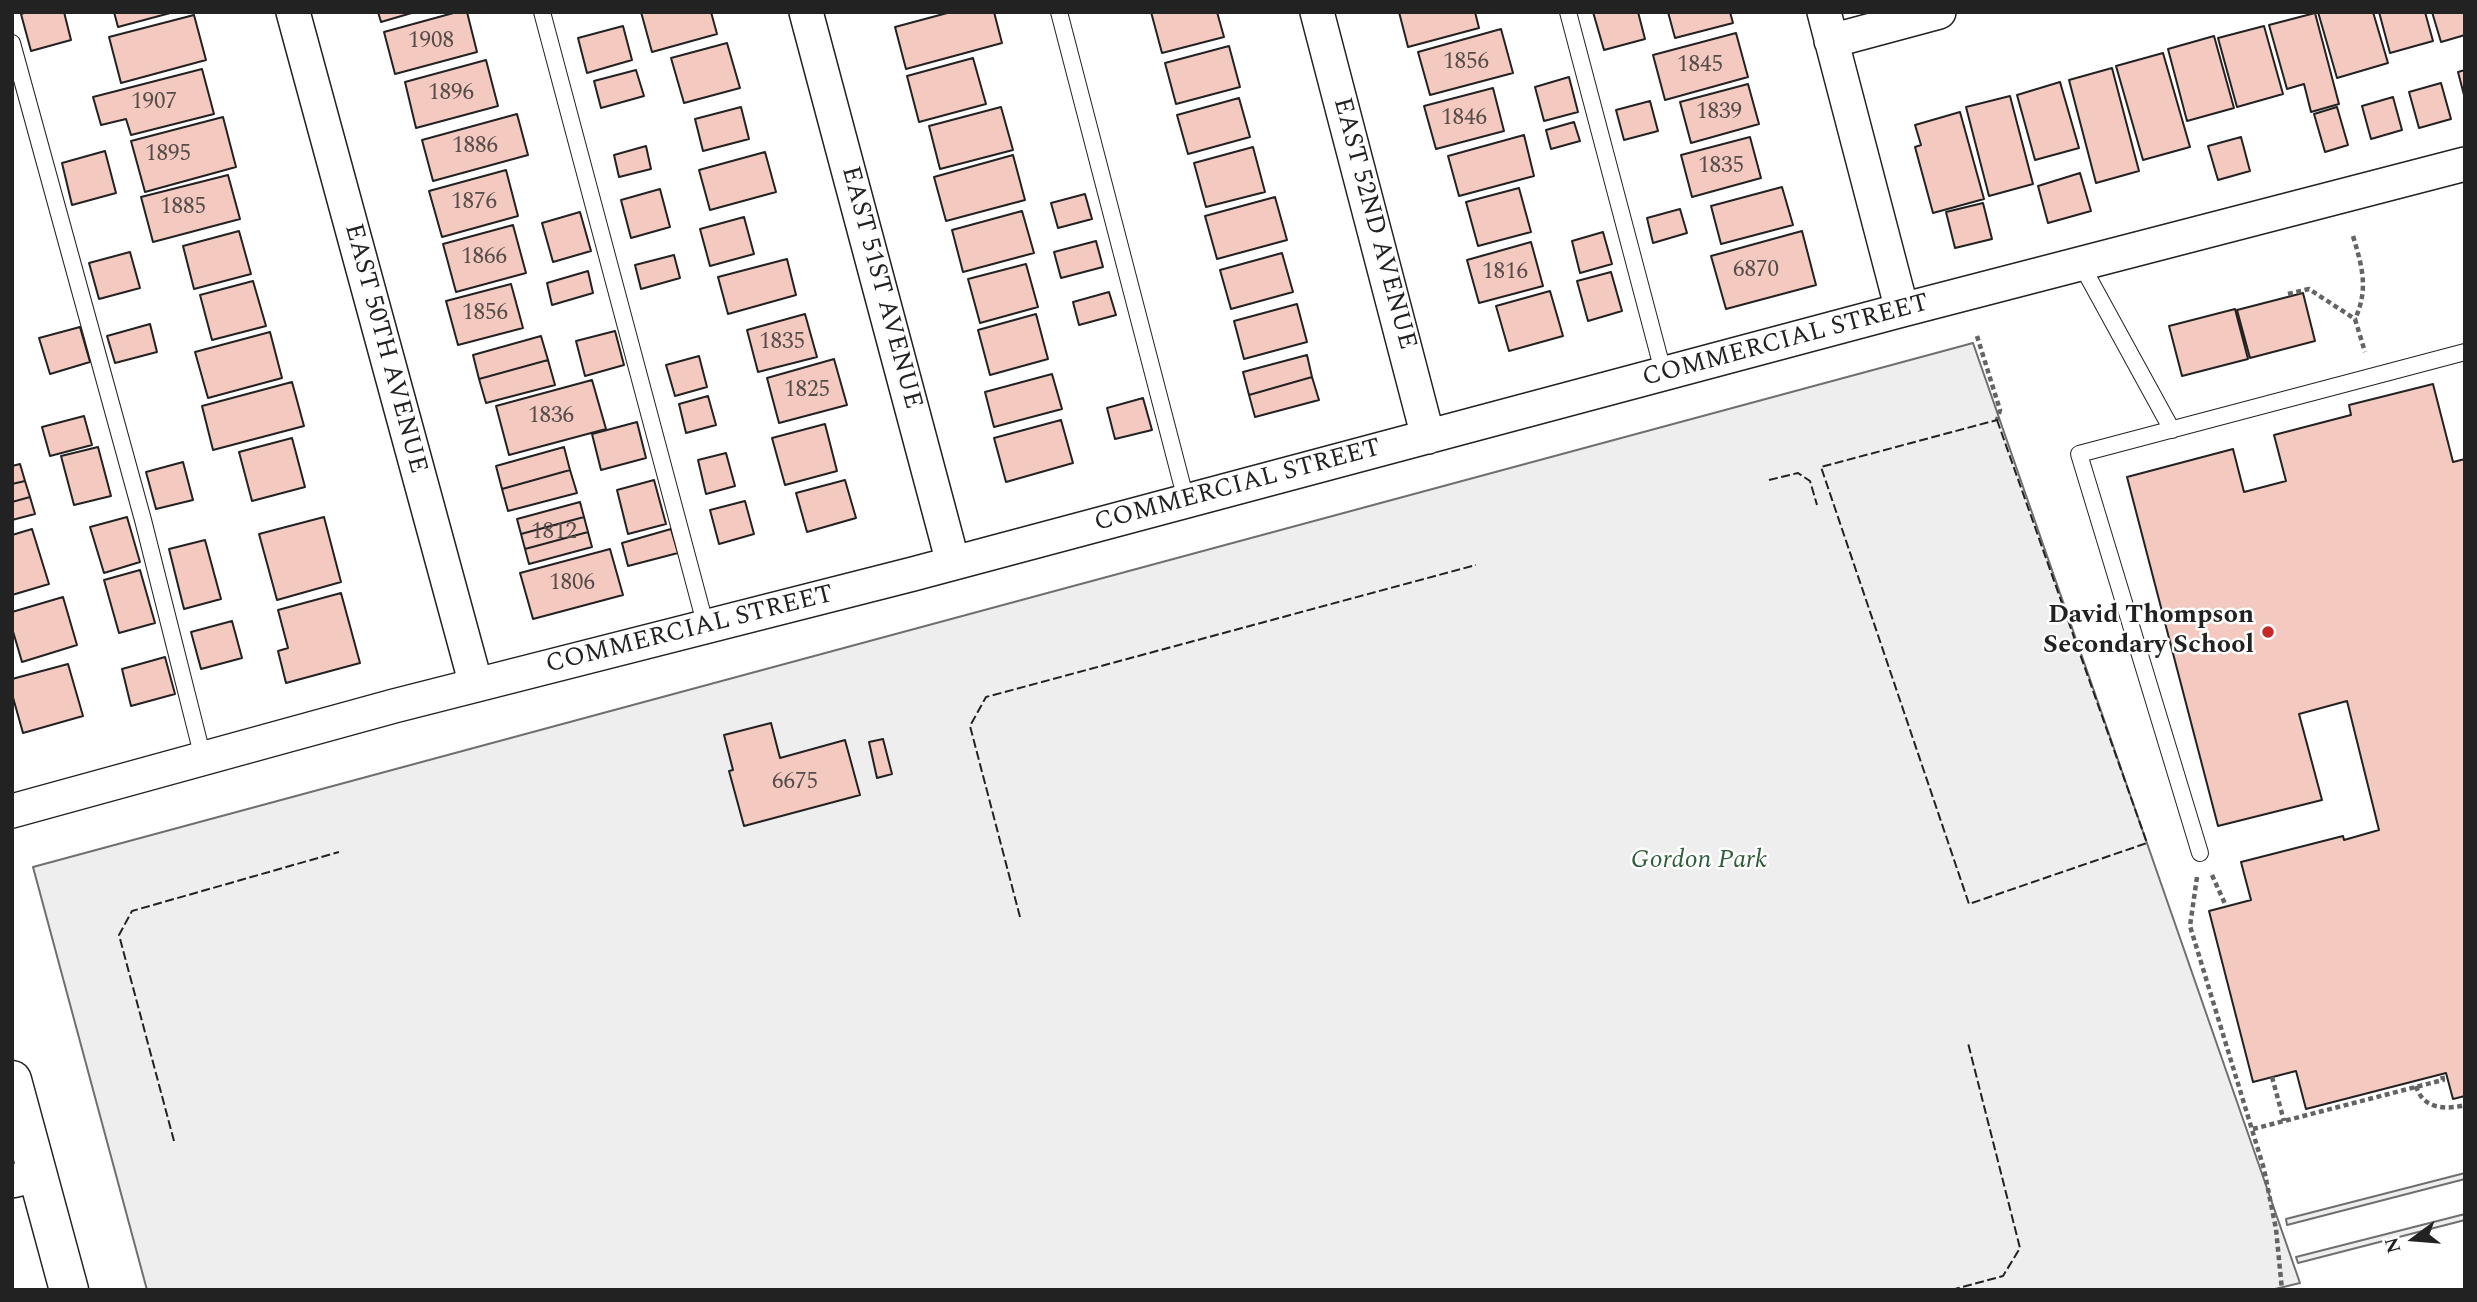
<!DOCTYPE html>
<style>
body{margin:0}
#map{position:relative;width:2477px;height:1302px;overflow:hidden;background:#fff;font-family:Spectral,serif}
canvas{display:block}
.frame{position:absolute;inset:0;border:14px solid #222;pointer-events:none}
.north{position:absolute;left:2379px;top:1204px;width:70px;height:70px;-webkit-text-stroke:5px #fff;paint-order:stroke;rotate:254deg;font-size:19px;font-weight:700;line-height:28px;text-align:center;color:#222}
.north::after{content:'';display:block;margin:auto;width:24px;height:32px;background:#222;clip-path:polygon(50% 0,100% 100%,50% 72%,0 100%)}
</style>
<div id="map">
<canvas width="2477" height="1302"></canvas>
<div class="frame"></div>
<div class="north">N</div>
</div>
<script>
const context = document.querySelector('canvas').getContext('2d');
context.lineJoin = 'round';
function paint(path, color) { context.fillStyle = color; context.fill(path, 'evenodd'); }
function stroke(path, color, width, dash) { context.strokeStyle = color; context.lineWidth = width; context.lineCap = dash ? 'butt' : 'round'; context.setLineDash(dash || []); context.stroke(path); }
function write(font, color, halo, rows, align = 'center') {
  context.font = font + ' Spectral,serif'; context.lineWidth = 5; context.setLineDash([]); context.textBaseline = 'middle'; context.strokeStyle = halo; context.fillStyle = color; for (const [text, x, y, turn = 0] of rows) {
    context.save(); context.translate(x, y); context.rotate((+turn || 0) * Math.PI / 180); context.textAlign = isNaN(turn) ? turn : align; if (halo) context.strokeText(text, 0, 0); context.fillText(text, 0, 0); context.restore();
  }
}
const green = new Path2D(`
 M 1973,343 L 2300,1283 L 2271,1290 L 147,1290 L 33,867 Z
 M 2465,1173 L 2465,1179 L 2287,1225 L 2286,1219 Z
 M 2465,1214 L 2465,1220 L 2298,1263 L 2296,1257 Z`);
const building = new Path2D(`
 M 27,12 L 64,12 L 71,40 L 31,51 L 21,14 Z
 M 114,12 L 174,12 L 118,27 Z
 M 378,12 L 415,12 L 381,22 Z
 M 457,12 L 467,12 L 477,52 L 395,74 L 384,32 Z
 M 641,12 L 711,12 L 717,34 L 652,52 Z
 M 951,12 L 994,12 L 1002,43 L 906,69 L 895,27 Z
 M 1151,12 L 1217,12 L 1224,37 L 1162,53 Z
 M 1399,12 L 1475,12 L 1479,28 L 1408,47 Z
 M 1593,12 L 1638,12 L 1645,39 L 1604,50 Z
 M 1668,12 L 1730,12 L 1733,23 L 1675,38 Z
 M 2318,12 L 2373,12 L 2388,63 L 2337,78 Z
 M 2379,12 L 2425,12 L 2433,41 L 2390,53 Z
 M 2432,12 L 2465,12 L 2465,35 L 2441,42 Z
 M 2315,13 L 2339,104 L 2311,112 L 2304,84 L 2287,89 L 2269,25 Z
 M 194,15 L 206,60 L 121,83 L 109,37 Z
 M 623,26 L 632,60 L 587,73 L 578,38 Z
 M 2264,26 L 2283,94 L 2237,107 L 2218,38 Z
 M 1501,29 L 1513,73 L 1430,95 L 1418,52 Z
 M 1736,33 L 1748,77 L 1665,100 L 1653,55 Z
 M 2214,36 L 2234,108 L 2187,121 L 2168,49 Z
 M 727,43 L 740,88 L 684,103 L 671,58 Z
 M 1229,46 L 1240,87 L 1176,104 L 1165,63 Z
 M 2163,53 L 2190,147 L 2143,160 L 2116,66 Z
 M 973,58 L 986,104 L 919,122 L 907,76 Z
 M 486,60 L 498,106 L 416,128 L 405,82 Z
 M 2112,68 L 2139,171 L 2096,183 L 2069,80 Z
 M 202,69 L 214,114 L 131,135 L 126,119 L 101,125 L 93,97 Z
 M 636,70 L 644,96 L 601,108 L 594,81 Z
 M 2465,70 L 2465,99 L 2458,72 Z
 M 1569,77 L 1578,112 L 1544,121 L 1535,87 Z
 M 2060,82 L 2079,148 L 2035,160 L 2017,95 Z
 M 2441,83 L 2451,119 L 2419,128 L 2409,92 Z
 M 1748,84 L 1759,124 L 1691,143 L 1680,102 Z
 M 1493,88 L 1504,131 L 1436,149 L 1424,106 Z
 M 2010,96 L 2033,184 L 1989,196 L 1966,107 Z
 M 2393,97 L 2402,130 L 2371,139 L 2362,106 Z
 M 1239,98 L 1250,137 L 1188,154 L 1177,115 Z
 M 1650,101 L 1658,131 L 1624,140 L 1616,110 Z
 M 741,107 L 749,139 L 703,151 L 695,119 Z
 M 1001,107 L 1013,150 L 940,169 L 929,126 Z
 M 2337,107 L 2348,145 L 2325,152 L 2314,114 Z
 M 1960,112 L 1984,199 L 1933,213 L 1915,147 L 1921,145 L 1915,125 Z
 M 517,114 L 528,155 L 433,181 L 422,140 Z
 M 223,117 L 236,167 L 145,192 L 131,141 Z
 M 1574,122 L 1580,141 L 1551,149 L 1546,130 Z
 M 1524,135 L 1534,176 L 1459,196 L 1448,156 Z
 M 1750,137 L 1761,178 L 1692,197 L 1681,155 Z
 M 2241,137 L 2250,171 L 2218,180 L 2208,146 Z
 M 646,146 L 651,169 L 619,177 L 614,155 Z
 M 1253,147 L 1265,192 L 1206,207 L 1194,163 Z
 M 105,151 L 116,193 L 72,205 L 62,163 Z
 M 765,152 L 776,192 L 710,210 L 699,170 Z
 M 1013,155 L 1025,200 L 946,221 L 934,177 Z
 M 506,170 L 518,216 L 442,237 L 429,191 Z
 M 2080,173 L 2091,211 L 2048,223 L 2038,186 Z
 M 228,175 L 240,219 L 153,242 L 141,197 Z
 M 1782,187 L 1793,225 L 1721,244 L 1711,206 Z
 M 1519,188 L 1531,232 L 1478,246 L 1466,202 Z
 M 660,189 L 670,227 L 631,238 L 621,200 Z
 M 1085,194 L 1092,219 L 1058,228 L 1051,203 Z
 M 1275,197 L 1287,240 L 1217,259 L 1205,216 Z
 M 1983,203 L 1992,239 L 1955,248 L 1946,212 Z
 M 1680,209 L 1687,233 L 1653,243 L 1647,218 Z
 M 1022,211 L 1034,253 L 963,272 L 952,230 Z
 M 580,212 L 591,251 L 553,262 L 542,223 Z
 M 744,217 L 754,254 L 710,266 L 700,229 Z
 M 513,225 L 526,273 L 456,292 L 443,244 Z
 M 239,231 L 251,274 L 194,289 L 183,246 Z
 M 1802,231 L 1816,285 L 1726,309 L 1711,256 Z
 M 1603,232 L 1612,264 L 1580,273 L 1572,241 Z
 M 1096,241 L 1103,267 L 1061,278 L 1054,252 Z
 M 1531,242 L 1543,286 L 1479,303 L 1467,260 Z
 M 130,252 L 140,288 L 99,299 L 89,263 Z
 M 1282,253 L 1293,292 L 1231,309 L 1220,270 Z
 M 674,255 L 680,278 L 641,289 L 635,265 Z
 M 787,259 L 796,295 L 728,314 L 718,277 Z
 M 1026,264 L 1038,307 L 980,323 L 968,279 Z
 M 588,271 L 593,293 L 552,305 L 547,283 Z
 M 1611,272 L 1622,311 L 1588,321 L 1577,281 Z
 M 253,281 L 266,326 L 212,340 L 200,295 Z
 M 511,284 L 523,328 L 458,345 L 446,301 Z
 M 1550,291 L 1563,336 L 1509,351 L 1496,306 Z
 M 1109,292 L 1116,315 L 1079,325 L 1073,302 Z
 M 2303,293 L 2315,341 L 2250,358 L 2237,310 Z
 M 1297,304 L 1307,342 L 1244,359 L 1234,321 Z
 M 2235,309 L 2248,359 L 2182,376 L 2169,326 Z
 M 805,314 L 817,357 L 758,372 L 747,330 Z
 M 1036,314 L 1048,359 L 990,375 L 978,330 Z
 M 150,324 L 157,352 L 115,363 L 107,336 Z
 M 80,327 L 90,362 L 50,374 L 39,338 Z
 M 615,331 L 624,365 L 585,376 L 576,341 Z
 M 270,332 L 282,378 L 208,398 L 195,352 Z
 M 541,336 L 548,360 L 479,379 L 473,355 Z
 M 1307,355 L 1312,377 L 1249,395 L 1243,372 Z
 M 699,356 L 707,387 L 675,396 L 666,365 Z
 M 834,359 L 847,405 L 779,423 L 767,378 Z
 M 548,360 L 555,385 L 486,403 L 479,379 Z
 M 1052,374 L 1062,409 L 994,427 L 985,392 Z
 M 1312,377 L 1319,400 L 1255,417 L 1249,395 Z
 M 592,380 L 606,429 L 509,455 L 496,406 Z
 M 292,382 L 304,426 L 213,450 L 202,406 Z
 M 2433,384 L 2453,462 L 2465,459 L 2465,1096 L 2453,1099 L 2446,1073 L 2306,1109 L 2296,1071 L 2253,1082 L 2209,911 L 2251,900 L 2241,862 L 2343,836 L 2344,840 L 2379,830 L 2347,701 L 2299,714 L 2322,800 L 2218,826 L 2127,477 L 2233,449 L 2244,492 L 2286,481 L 2274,435 L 2351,415 L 2349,405 Z
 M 708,396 L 716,425 L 686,433 L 679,404 Z
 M 1143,398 L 1152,430 L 1115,439 L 1107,408 Z
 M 84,416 L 92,445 L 50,456 L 42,427 Z
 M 1061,420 L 1073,463 L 1006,482 L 994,438 Z
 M 637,422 L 646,458 L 601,470 L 592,434 Z
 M 825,424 L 837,471 L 785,485 L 772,438 Z
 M 292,438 L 305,487 L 252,501 L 239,452 Z
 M 98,447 L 111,496 L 74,505 L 61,456 Z
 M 564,447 L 570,470 L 502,489 L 496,466 Z
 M 726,453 L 735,486 L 706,494 L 698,460 Z
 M 183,462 L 193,500 L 156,509 L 146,472 Z
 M 20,464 L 25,481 L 12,484 L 12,466 Z
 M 570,470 L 577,493 L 508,511 L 502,489 Z
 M 654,480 L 666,524 L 628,534 L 617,490 Z
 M 845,480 L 856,518 L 807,532 L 796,493 Z
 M 25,481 L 30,497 L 12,502 L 12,484 Z
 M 30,497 L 35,514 L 12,520 L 12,502 Z
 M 745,501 L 754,534 L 719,544 L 710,510 Z
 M 580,502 L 584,517 L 521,534 L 517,519 Z
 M 127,517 L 140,562 L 104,573 L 90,527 Z
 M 324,517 L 341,582 L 277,600 L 259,534 Z
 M 584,517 L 588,532 L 525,549 L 521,534 Z
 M 32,529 L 49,584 L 12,595 L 12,535 Z
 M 671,529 L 678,553 L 628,566 L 622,543 Z
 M 588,532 L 592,547 L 529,564 L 525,549 Z
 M 205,540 L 221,599 L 184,609 L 169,549 Z
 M 610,549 L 623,595 L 533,619 L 520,573 Z
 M 140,570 L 155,623 L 119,633 L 104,580 Z
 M 341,593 L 360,663 L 286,683 L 278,651 L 288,648 L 278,610 Z
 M 63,597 L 77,645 L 22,662 L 12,628 L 12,612 Z
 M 232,621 L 242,658 L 201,669 L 191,632 Z
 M 165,657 L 175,694 L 131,706 L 122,669 Z
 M 68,664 L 83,716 L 23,733 L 12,694 L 12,679 Z
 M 771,723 L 780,758 L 845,740 L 860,795 L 744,826 L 729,771 L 733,770 L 724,735 Z
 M 883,739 L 892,774 L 877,778 L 869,742 Z`);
const path = new Path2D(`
 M 2353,236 C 2362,266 2369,289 2355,319
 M 2288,294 L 2309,289 L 2355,319 L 2365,352
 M 1977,336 L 2000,410 L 1997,420
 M 2212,875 L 2226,906
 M 2197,877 L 2190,926 L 2264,1169 L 2276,1229 L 2282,1290
 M 2272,1077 L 2284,1121
 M 2416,1086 C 2423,1109 2445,1110 2465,1105
 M 2253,1129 L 2443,1080 L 2442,1074`);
const service = new Path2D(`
 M 542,12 L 706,627
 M 1059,12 L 1186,500
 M 1568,12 L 1664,375
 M 12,43 L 143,520 L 203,758
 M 2081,264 L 2172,430
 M 2200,853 L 2079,454 L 2465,352`);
const minor = new Path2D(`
 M 293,12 L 476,685
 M 806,12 L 953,563
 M 1317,12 L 1428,437
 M 1824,12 L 1902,310
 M 1831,41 L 1939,12
 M 12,811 L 394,706 L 913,574 L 1902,310 L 2465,164
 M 12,1181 L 38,1175`);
const tertiary = new Path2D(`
 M 12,1080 L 69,1290`);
const fence = new Path2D(`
 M 1997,420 L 2147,843 L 1969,904 L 1821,467 Z
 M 1769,480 L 1798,473 L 1810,481 L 1817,505
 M 1020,917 L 970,726 L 986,697 L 1476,565
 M 174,1141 L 119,935 L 132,911 L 339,852
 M 1951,1290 L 2003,1276 L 2020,1248 L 1968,1043`);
const markers = [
 [2268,632,7,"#c62828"]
];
const numberNames = [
 ["1908",431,42],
 ["1856",1466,63],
 ["1845",1700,66],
 ["1896",451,94],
 ["1907",154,103],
 ["1839",1719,113],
 ["1846",1464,119],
 ["1886",475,147],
 ["1895",168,155],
 ["1835",1721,167],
 ["1876",474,203],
 ["1885",183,208],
 ["1866",484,258],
 ["6870",1756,271],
 ["1816",1505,273],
 ["1856",485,314],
 ["1835",782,343],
 ["1825",807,391],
 ["1836",551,417],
 ["1812",554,533],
 ["1806",572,584],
 ["6675",795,783]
];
const streetNames = [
 ["EAST 52ND AVENUE",1373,224,75],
 ["EAST 51ST AVENUE",880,288,75],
 ["COMMERCIAL STREET",1786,342,-15],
 ["EAST 50TH AVENUE",384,349,75],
 ["COMMERCIAL STREET",1238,487,-15],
 ["COMMERCIAL STREET",690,631,-14]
];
const poiNames = [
 ["David Thompson",2254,617],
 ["Secondary School",2254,647]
];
const parkNames = [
 ["Gordon Park",1699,862]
];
paint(green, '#eee');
stroke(green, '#6f6f6f', 2);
paint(building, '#f3c9c0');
stroke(building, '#222', 2);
stroke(service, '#222', 18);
stroke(minor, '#222', 36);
stroke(tertiary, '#222', 41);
stroke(path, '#646464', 4.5, [5, 3.5]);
stroke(service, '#fff', 16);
stroke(minor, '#fff', 33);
stroke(tertiary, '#fff', 38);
stroke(fence, '#222', 2, [9, 3.5]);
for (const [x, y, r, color] of markers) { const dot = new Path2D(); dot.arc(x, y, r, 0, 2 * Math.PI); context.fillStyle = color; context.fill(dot); stroke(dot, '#fff', 2.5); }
write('23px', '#564c4a', null, numberNames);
write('26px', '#222', '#fff', streetNames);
write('bold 26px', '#222', '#fff', poiNames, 'right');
write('italic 26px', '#2f5e38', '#fff', parkNames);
</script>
